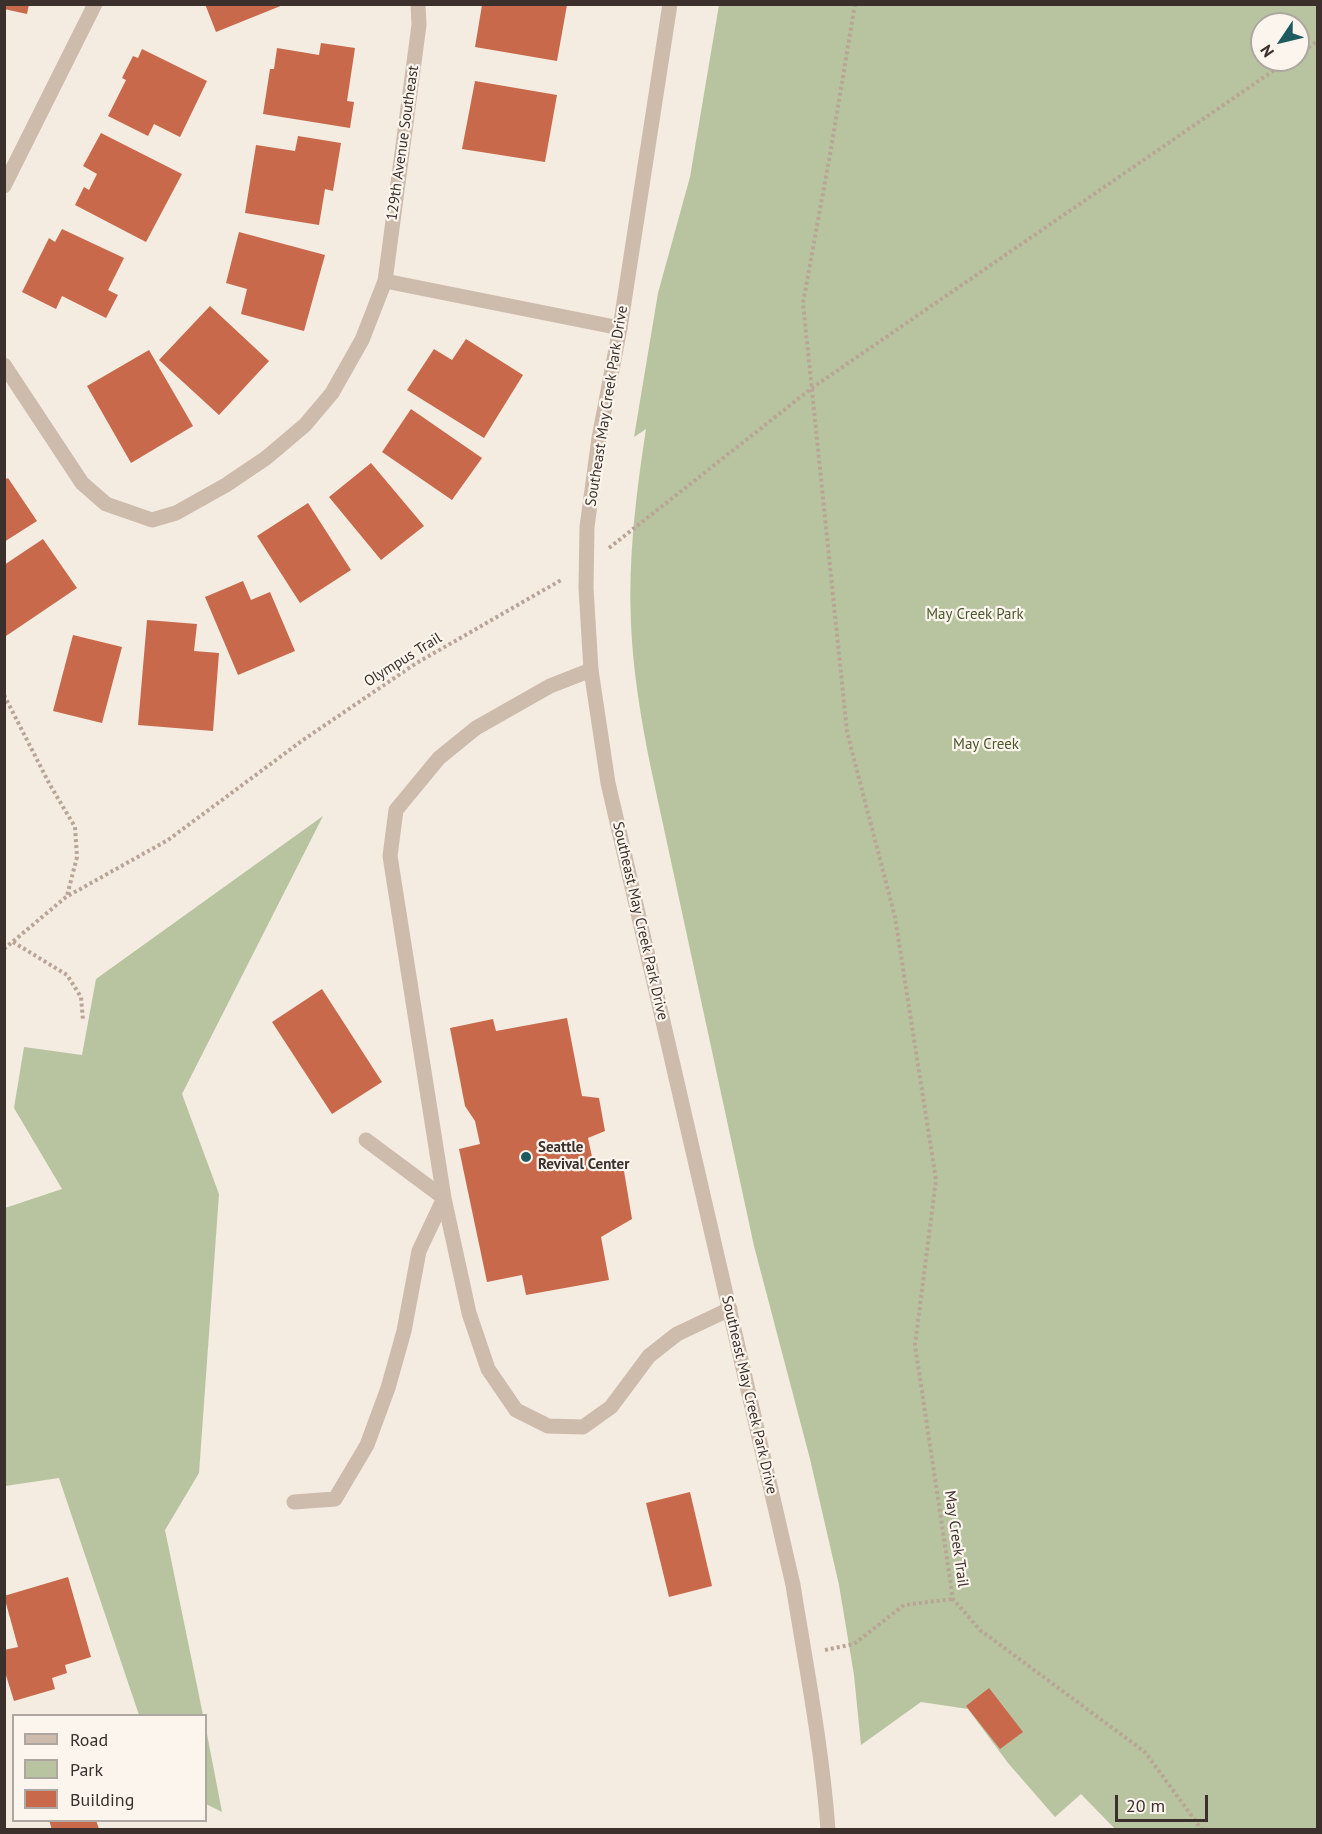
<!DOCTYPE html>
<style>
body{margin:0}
#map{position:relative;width:1322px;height:1834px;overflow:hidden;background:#f4ebe1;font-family:"PT Sans",sans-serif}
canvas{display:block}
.frame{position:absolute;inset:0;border:6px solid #3b302b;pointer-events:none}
.legend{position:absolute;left:12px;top:1714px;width:195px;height:108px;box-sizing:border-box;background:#fbf5ee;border:2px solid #aea6a0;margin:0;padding:8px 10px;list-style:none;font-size:18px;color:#3b302b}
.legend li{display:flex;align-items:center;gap:12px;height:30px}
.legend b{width:30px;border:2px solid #aea6a0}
.north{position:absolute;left:1250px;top:12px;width:60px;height:60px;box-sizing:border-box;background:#fbf5ee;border:2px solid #aea6a0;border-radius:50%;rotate:235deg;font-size:16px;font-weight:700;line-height:24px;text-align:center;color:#3b302b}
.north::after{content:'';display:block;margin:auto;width:21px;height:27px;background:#1f5a5e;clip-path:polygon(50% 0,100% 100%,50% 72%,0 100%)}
.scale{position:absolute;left:1115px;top:1795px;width:93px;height:27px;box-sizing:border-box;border:3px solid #3b302b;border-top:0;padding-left:8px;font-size:18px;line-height:21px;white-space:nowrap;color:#3b302b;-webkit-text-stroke:4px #fbf5ee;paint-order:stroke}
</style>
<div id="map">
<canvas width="1322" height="1834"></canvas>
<div class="frame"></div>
<ul class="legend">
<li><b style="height:8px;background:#cdbbac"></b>Road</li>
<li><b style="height:16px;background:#b8c4a0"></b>Park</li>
<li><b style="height:16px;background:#c8694b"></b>Building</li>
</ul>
<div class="north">N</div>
<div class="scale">20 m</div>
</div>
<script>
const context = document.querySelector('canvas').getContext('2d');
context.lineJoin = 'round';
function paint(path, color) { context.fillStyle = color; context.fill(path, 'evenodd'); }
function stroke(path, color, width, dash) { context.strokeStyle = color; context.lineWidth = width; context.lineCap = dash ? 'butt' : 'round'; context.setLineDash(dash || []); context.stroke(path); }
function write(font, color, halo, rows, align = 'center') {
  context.font = font + ' "PT Sans",sans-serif'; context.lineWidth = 4.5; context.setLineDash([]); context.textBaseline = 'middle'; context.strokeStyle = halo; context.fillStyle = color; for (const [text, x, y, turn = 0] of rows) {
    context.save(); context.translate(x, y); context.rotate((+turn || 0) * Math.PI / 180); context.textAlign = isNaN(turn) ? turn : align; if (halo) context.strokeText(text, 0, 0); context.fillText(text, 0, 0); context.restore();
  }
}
const green = new Path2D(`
 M 719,5 L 1317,5 L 1317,1829 L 1115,1829 L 1081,1794 L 1055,1817 L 1008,1763 L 968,1709 L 921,1702 L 861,1745 L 854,1675 L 839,1585 L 810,1459 L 754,1246 L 650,764 C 641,718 633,672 631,624 C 628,558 636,494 646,429 L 634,437 L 658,293 L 690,177 ZM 1262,24 L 1298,24 L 1298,60 L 1262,60 Z
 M 323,816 L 182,1094 L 219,1194 L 199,1473 L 165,1530 L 203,1715 L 139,1715 L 59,1478 L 5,1486 L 5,1208 L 62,1189 L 14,1108 L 24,1047 L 82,1055 L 96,979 Z
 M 206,1729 L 222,1812 L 206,1804 Z`);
const building = new Path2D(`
 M 4,4 L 29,4 L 27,14 L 4,9 Z
 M 205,4 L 283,4 L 283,5 L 216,32 Z
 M 482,5 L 567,5 L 557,61 L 475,47 Z
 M 321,43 L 355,48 L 347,101 L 354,102 L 350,128 L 263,114 L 270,69 L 274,69 L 277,48 L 319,55 Z
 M 142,49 L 207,81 L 180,137 L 154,124 L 148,136 L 108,116 L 126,80 L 122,78 L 133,56 L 138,58 Z
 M 475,81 L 557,95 L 545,162 L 462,149 Z
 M 101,133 L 182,174 L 146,242 L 75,205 L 84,187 L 89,190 L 97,174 L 83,166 Z
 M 298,136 L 341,143 L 333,191 L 325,189 L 319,225 L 245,213 L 256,145 L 295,151 Z
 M 62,229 L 124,258 L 108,290 L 118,295 L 106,318 L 62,296 L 56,309 L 22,292 L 49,238 L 55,242 Z
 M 239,232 L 325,255 L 304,331 L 241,314 L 247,289 L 226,283 Z
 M 210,306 L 269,361 L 219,415 L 159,360 Z
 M 466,339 L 523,375 L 484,438 L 407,390 L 434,349 L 452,360 Z
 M 149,350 L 193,426 L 131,463 L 87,386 Z
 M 411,409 L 482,458 L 452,500 L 382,452 Z
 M 371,463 L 424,526 L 381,560 L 329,497 Z
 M 8,478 L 37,521 L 4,542 L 4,480 Z
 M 308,503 L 351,570 L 300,603 L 257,536 Z
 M 43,539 L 77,588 L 6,636 L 4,633 L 4,565 Z
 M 243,581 L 251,600 L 270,592 L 295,651 L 238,675 L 205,597 Z
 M 147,620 L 197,624 L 194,651 L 219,653 L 213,731 L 138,725 Z
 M 73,635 L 122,647 L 102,723 L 53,711 Z
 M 322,989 L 382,1082 L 332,1114 L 272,1022 Z
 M 567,1018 L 582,1096 L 599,1098 L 605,1131 L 588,1138 L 594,1166 L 624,1171 L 632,1219 L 601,1237 L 609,1280 L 526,1295 L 522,1275 L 487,1282 L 459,1149 L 480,1144 L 475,1121 L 465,1106 L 450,1028 L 493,1019 L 496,1031 Z
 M 690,1492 L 712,1586 L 669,1597 L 646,1503 Z
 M 68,1577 L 91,1657 L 65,1665 L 67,1673 L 52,1678 L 55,1689 L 14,1701 L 4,1669 L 4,1650 L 18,1647 L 4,1596 Z
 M 989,1688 L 1023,1732 L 1000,1749 L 966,1706 Z
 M 49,1820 L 96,1820 L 99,1829 L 52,1830 Z`);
const path = new Path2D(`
 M 855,4 L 831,149 L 803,303 L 847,732 L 895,917 L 936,1180 L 915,1345 L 953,1599 L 980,1630 L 1145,1752 L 1202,1830
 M 1298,54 L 1318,41
 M 609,548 L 812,388 L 1289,60
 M 4,695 L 50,785 L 75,827 L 77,857 L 67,896
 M 13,942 L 67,975 L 81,997 L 83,1020
 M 4,949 L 66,897 L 168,840 L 303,740 L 415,664 L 563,579
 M 825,1650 L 854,1644 L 904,1605 L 953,1599`);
const service = new Path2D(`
 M 366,1140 L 444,1198 L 469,1313 L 488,1369 L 516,1410 L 548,1426 L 583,1427 L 611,1407 L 649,1356 L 677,1334 L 730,1309
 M 294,1502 L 335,1499 L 367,1445 L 388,1388 L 404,1331 L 419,1251 L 444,1198 L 390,856 L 396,810 L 439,758 L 476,728 L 550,686 L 591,670`);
const minor = new Path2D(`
 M 4,186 L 95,4
 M 385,281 L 620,328
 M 4,365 L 82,483 L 106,504 L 152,520 L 176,513 L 226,485 L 266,458 L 305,425 L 332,393 L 362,340 L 385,281 L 419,25 L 418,4`);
const tertiary = new Path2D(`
 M 670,4 L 620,328 L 599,438 L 587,527 L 586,588 L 591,670 L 608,783 L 793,1585 C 806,1666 822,1747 828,1830`);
const markers = [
 [526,1157,6,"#1f5a5e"]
];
const streetNames = [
 ["129th Avenue Southeast",403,143,-82],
 ["Southeast May Creek Park Drive",607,406,-81],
 ["Olympus Trail",403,660,-32],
 ["Southeast May Creek Park Drive",640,921,77],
 ["Southeast May Creek Park Drive",749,1395,77],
 ["May Creek Trail",956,1539,82]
];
const parkNames = [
 ["May Creek Park",975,615],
 ["May Creek",986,745]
];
const poiNames = [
 ["Seattle",538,1148],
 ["Revival Center",538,1165]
];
paint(green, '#b8c4a0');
paint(building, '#c8694b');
stroke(path, '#b9a596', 4, [3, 3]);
stroke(service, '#cdbbac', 15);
stroke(minor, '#cdbbac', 15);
stroke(tertiary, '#cdbbac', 15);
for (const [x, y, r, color] of markers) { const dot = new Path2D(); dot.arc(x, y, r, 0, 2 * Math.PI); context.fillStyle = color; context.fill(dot); stroke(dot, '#fbf5ee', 2); }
write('15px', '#3b302b', '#fbf5ee', streetNames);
write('15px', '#4a5a2e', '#fbf5ee', parkNames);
write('bold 15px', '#3b302b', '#fbf5ee', poiNames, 'left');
</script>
